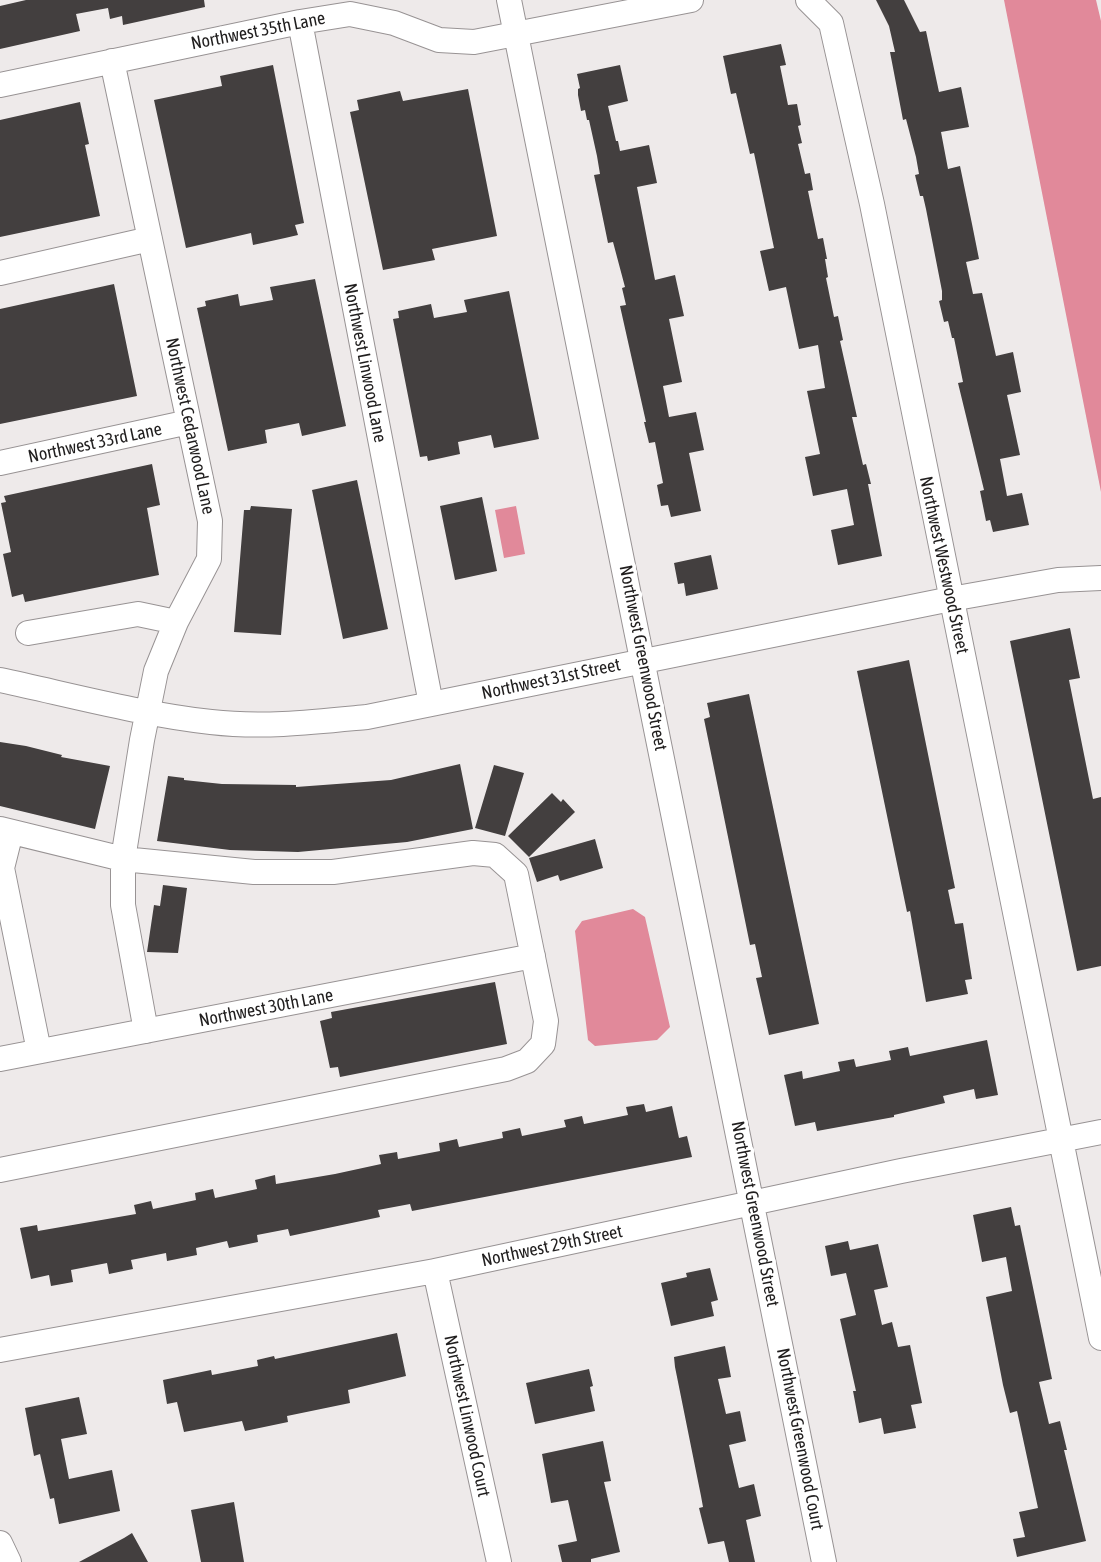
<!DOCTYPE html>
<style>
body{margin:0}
canvas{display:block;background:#eeeaea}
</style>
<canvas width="1101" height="1562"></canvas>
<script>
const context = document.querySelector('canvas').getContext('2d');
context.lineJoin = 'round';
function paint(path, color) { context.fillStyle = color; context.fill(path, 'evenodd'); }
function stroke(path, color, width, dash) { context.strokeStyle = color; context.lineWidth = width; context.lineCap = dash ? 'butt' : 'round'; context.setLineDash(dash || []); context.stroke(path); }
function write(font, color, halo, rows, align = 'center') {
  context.font = font + ' "Asap Condensed",sans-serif'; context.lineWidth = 7; context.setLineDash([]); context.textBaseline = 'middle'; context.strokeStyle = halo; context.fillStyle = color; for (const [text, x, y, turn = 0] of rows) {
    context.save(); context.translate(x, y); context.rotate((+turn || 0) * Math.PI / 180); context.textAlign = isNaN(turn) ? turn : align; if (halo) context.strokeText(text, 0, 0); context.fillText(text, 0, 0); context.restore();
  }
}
const water = new Path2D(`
 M 1004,0 L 1096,0 L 1101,21 L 1101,492 Z
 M 516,506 L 525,554 L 504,558 L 495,510 Z
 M 633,909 L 645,917 L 670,1027 L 657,1040 L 595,1046 L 588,1040 L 575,931 L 582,921 Z`);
const building = new Path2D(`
 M 26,0 L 204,0 L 205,7 L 123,25 L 122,16 L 110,19 L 108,8 L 76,14 L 80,31 L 0,49 L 0,6 Z
 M 876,0 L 904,0 L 920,32 L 926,31 L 939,92 L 961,87 L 969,127 L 941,132 L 948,169 L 960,166 L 972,224 L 979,259 L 966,262 L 973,294 L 982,293 L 996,356 L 1013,352 L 1021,392 L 1007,395 L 1020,455 L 1000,459 L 1007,496 L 1022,493 L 1029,525 L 993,532 L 990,520 L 986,521 L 980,491 L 984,490 L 958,383 L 963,382 L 954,338 L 952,338 L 948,321 L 944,322 L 939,301 L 942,300 L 942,291 L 926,209 L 923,196 L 920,196 L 915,175 L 919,174 L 916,157 L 906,119 L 903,120 L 899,99 L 890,52 L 895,52 L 889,26 Z
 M 781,44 L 786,65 L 780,66 L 788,105 L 797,104 L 801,125 L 798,126 L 802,143 L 798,144 L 805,174 L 810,173 L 813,190 L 808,191 L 818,239 L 823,238 L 827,259 L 825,259 L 828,277 L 826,278 L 834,317 L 838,316 L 843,340 L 840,341 L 857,417 L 852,417 L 863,465 L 866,464 L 871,484 L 868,484 L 882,556 L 838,565 L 831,530 L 854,525 L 847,489 L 813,496 L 805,457 L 820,454 L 807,391 L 825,388 L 818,345 L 799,349 L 786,287 L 769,291 L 760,251 L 774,248 L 754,153 L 750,154 L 736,93 L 731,94 L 723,56 Z
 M 273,65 L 304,223 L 295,225 L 298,235 L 285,238 L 253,245 L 251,233 L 186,248 L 154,100 L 222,86 L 220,76 Z
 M 620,65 L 628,101 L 608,106 L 616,141 L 618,141 L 620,151 L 649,145 L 657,183 L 637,187 L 655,280 L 675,275 L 684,316 L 669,319 L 682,382 L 663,386 L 669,417 L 696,412 L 704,450 L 689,453 L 701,511 L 671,517 L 668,505 L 661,506 L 657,485 L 663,483 L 655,442 L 649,443 L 644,422 L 646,422 L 620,306 L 626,305 L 622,288 L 625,287 L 613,242 L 608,243 L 594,175 L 600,174 L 597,156 L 589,120 L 587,120 L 585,110 L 581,111 L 578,95 L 578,89 L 580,88 L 577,74 Z
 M 468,89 L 497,236 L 432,249 L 435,260 L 383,270 L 350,112 L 359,110 L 357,100 L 400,91 L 403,101 Z
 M 80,102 L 89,144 L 85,145 L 100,216 L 0,237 L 0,120 Z
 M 315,279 L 346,426 L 302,436 L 299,423 L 265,430 L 267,443 L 228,451 L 197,308 L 206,306 L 205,301 L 238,294 L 240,306 L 273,300 L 270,287 Z
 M 114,284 L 137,396 L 0,424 L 0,309 Z
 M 509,291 L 539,439 L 494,448 L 491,435 L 458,442 L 460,454 L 428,461 L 427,456 L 420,457 L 393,319 L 399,318 L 398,311 L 431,304 L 434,318 L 467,312 L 464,300 Z
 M 152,464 L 160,505 L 147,508 L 159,575 L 25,602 L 23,594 L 12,597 L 3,554 L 11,552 L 1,503 L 6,502 L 4,496 Z
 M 357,480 L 388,629 L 343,639 L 312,490 Z
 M 482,497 L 497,571 L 455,580 L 440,506 Z
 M 251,506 L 292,509 L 281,635 L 234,632 L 244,510 L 250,510 Z
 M 711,555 L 718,589 L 686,596 L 684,583 L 678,584 L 674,563 Z
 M 1070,628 L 1080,678 L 1069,680 L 1093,799 L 1101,797 L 1101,966 L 1077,971 L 1010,641 Z
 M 909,660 L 955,888 L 948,890 L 955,924 L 963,923 L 972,979 L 965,980 L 968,994 L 926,1002 L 910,911 L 907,912 L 857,671 Z
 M 749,694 L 819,1024 L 769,1035 L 756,978 L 762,977 L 755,944 L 750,945 L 704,719 L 710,717 L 707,703 Z
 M 0,742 L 26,746 L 62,755 L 61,757 L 110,766 L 95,829 L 0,806 Z
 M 460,764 L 473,829 L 407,842 L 298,852 L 230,850 L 157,841 L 168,776 L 184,778 L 184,780 L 222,784 L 296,785 L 296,787 L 391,780 Z
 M 494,765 L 524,773 L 505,836 L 475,828 Z
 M 552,793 L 561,802 L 563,799 L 575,812 L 529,857 L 508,836 Z
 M 595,839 L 603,868 L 560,881 L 558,875 L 537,882 L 529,858 Z
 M 163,885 L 187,888 L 178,953 L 147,952 L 154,905 L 160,906 Z
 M 495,982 L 507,1044 L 340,1077 L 338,1067 L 330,1068 L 320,1021 L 332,1018 L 331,1012 Z
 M 987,1040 L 998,1095 L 976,1099 L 974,1089 L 943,1096 L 945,1103 L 894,1115 L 894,1117 L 817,1131 L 815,1122 L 795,1126 L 784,1075 L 802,1071 L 803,1079 L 840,1071 L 838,1062 L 854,1059 L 856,1067 L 891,1060 L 889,1051 L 908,1047 L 910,1056 Z
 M 644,1104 L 646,1112 L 672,1106 L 679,1138 L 687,1136 L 692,1157 L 412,1211 L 410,1204 L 378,1210 L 380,1217 L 290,1236 L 288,1229 L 257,1235 L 258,1242 L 229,1248 L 227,1241 L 196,1248 L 197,1255 L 167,1261 L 166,1253 L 131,1260 L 133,1269 L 109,1274 L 107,1263 L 71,1270 L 73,1282 L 51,1286 L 49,1275 L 31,1279 L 20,1228 L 37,1225 L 38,1231 L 136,1214 L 134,1205 L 151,1201 L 153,1209 L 196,1200 L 195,1193 L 213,1189 L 215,1198 L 257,1189 L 255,1180 L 275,1175 L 276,1184 L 335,1174 L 381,1164 L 379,1155 L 397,1152 L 398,1159 L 440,1151 L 439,1143 L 457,1139 L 459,1147 L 503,1138 L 502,1132 L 520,1128 L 522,1136 L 566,1127 L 564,1120 L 582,1116 L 584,1124 L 628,1115 L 626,1107 Z
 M 1011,1207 L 1015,1226 L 1020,1225 L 1052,1379 L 1039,1382 L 1049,1424 L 1060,1421 L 1067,1450 L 1064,1450 L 1086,1541 L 1017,1557 L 1013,1539 L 1025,1537 L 1019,1512 L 1038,1508 L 1017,1411 L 1010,1413 L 1003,1385 L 986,1297 L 1012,1291 L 1006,1257 L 982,1262 L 973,1215 Z
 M 848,1241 L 850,1250 L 878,1244 L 888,1287 L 874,1290 L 882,1325 L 892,1322 L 898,1347 L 910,1345 L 922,1403 L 911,1405 L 916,1428 L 884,1434 L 881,1418 L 859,1423 L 853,1391 L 856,1391 L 840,1319 L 856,1315 L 846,1273 L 831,1276 L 825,1246 Z
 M 710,1268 L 718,1300 L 711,1302 L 714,1316 L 671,1326 L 661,1283 L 687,1277 L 686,1273 Z
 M 397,1333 L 406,1376 L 348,1390 L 350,1403 L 287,1416 L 288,1422 L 245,1431 L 242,1421 L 184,1432 L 177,1402 L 167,1404 L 163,1380 L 211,1370 L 212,1375 L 258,1366 L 257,1360 L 274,1356 L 275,1359 Z
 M 725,1346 L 731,1377 L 718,1379 L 726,1414 L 740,1411 L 746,1441 L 729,1445 L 739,1488 L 754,1484 L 761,1516 L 746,1520 L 755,1562 L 729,1562 L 724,1541 L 708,1544 L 699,1508 L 703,1507 L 701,1496 L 675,1367 L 674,1357 Z
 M 589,1369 L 593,1386 L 590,1387 L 595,1411 L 535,1424 L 526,1383 Z
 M 79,1397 L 87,1434 L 61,1439 L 69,1479 L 112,1470 L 120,1511 L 59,1524 L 54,1498 L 50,1499 L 40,1454 L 34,1456 L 25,1408 Z
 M 603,1441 L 611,1481 L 604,1482 L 620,1552 L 591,1559 L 591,1562 L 562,1562 L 558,1545 L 577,1541 L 568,1500 L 551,1503 L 542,1454 Z
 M 234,1502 L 244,1562 L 201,1562 L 191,1510 Z
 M 132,1533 L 148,1562 L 79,1562 L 124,1538 Z`);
const street = new Path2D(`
 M 509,0 L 824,1562
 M 808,0 L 831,23 L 872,204 L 1101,1338
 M 300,22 L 431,704
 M 112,61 L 210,521 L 209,559 L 176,622 L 156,671 L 142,740 L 123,859 L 123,905 L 146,1031
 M 0,85 L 300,22 L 350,14 L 394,23 L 439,40 L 474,42 L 691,0
 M 0,273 L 150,239
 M 0,463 L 189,422
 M 28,633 L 138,614 L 176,622
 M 0,680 C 70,695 140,714 211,722 C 263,728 315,722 367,717 L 951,599 L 1058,580 L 1101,578
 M 0,829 L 123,859 L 254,872 L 333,872 L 473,853 L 495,855 L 516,874 L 546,1021 L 543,1044 L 527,1061 L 506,1069 L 0,1170
 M 11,832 L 2,868 L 39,1051
 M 0,1059 L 533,956
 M 435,1271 L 499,1562
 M 0,1350 L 435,1271 L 901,1171 L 1101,1132
 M 0,1543 L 9,1562`);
const streetNames = [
 ["Northwest 35th Lane",258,31,-11],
 ["Northwest Linwood Lane",365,363,79],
 ["Northwest Cedarwood Lane",190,426,78],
 ["Northwest 33rd Lane",95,443,-12],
 ["Northwest Westwood Street",944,565,78],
 ["Northwest Greenwood Street",643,658,79],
 ["Northwest 31st Street",551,679,-12],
 ["Northwest 30th Lane",266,1008,-11],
 ["Northwest Greenwood Street",755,1214,79],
 ["Northwest 29th Street",552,1246,-12],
 ["Northwest Linwood Court",467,1416,78],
 ["Northwest Greenwood Court",800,1439,79]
];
paint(water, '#e1899a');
paint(building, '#433f3f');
stroke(street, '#989394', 26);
stroke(street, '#fff', 24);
write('18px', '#201e1e', '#fff', streetNames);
</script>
